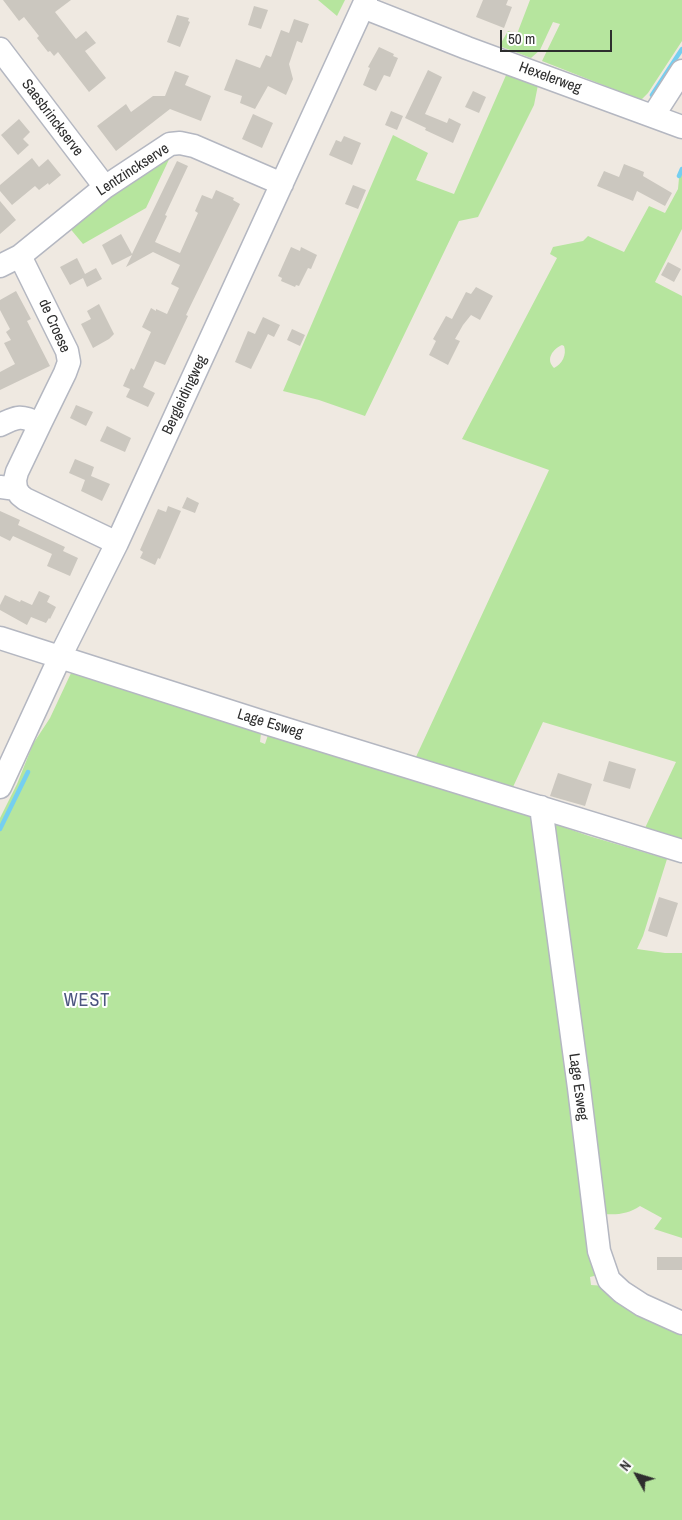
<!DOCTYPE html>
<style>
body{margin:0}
#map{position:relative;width:682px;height:1520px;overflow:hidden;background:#efe9e1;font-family:"Archivo Narrow",sans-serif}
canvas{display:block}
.north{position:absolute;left:612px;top:1450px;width:50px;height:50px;-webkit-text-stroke:4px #fff;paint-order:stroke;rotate:309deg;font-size:14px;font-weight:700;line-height:20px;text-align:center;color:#2e2e2e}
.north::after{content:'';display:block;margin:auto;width:18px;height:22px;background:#2e2e2e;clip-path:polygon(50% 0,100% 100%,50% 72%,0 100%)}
.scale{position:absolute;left:500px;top:30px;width:112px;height:22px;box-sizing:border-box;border:2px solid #2e2e2e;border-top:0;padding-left:6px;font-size:15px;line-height:18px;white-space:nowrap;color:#2e2e2e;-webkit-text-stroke:4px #fff;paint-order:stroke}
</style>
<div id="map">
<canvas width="682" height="1520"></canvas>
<div class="north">N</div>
<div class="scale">50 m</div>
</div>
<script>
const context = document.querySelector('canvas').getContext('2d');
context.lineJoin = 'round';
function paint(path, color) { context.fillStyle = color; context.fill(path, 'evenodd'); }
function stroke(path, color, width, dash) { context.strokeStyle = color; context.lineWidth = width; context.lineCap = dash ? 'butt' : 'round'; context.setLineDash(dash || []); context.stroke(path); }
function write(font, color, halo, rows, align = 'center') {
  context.font = font + ' "Archivo Narrow",sans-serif'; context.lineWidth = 4; context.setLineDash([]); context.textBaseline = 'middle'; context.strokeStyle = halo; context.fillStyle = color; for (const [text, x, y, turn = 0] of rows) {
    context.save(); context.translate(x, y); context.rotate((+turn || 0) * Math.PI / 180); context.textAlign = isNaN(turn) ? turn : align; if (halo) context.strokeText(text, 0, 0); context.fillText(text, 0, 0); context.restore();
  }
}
const green = new Path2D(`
 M 318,0 L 345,0 L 337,16 Z
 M 530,0 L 682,0 L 682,41 L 648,93 L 641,100 L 542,61 L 560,24 L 553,22 L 540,50 L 531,58 L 502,47 L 501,43 L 508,31 L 517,34 Z
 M 507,73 L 538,85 L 534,105 L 478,217 L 459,221 L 365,416 L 319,400 L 283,391 L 393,135 L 428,153 L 416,180 L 454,194 Z
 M 174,149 L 146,208 L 83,244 L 68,226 Z
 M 682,171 L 682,229 L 655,282 L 682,296 L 682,839 L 645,828 L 676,762 L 543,722 L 513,787 L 415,759 L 549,470 L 462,439 L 557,258 L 550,254 L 553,247 L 583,241 L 588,236 L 624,252 L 649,206 L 665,213 L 678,189 L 679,178 ZM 562,345 L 564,346 C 567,355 562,364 554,368 C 545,359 553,349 562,345 Z
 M 72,671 L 261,733 L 260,742 L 265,744 L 268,735 L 533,817 L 598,1272 L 594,1276 L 590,1277 L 591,1285 L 606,1286 L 682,1326 L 682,1520 L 0,1520 L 0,818 L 17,784 L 33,744 L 50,718 Z
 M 555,824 L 589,836 L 667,859 L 643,936 L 637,949 L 665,953 L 682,953 L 682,1238 L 654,1229 L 662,1218 L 640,1206 C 628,1214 618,1215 603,1214 L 555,826 Z`);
const stream = new Path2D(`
 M 652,95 L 682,49
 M 679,176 L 682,169
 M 0,829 L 28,772`);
const building = new Path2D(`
 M 3,0 L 71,0 L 55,12 L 76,39 L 86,31 L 96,43 L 85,51 L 106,78 L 89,92 L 58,52 L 54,56 L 50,51 L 48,52 L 37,38 L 39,36 L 24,17 L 19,21 Z
 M 483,0 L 508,0 L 506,5 L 512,7 L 504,28 L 476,17 Z
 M 254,6 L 268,10 L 261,29 L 248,25 Z
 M 177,15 L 189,18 L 188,21 L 190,22 L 180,47 L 167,42 Z
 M 294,19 L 309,24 L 302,43 L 297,41 L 289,64 L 293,79 L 286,95 L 268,86 L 255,109 L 240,103 L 242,96 L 224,90 L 236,59 L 260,68 L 266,55 L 271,57 L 281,30 L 289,33 Z
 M 379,47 L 394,54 L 393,56 L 398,58 L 390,77 L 384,75 L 376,91 L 363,85 L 370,68 L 368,67 Z
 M 428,70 L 442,77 L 425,114 L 447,123 L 449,118 L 461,124 L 453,143 L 425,130 L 426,128 L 405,118 Z
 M 175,71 L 189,76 L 185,85 L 211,96 L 201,121 L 170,109 L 116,151 L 97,126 L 126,104 L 131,112 L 153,96 L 165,96 Z
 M 473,91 L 486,97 L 479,113 L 465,107 Z
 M 391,111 L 403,116 L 397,130 L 385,125 Z
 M 253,114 L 273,123 L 262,148 L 242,139 Z
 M 19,119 L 30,132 L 23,139 L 29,145 L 18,155 L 1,135 Z
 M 344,136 L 361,143 L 352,165 L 329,155 L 336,140 L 341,142 Z
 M 32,158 L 39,167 L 48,159 L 61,175 L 49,185 L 48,183 L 39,190 L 35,186 L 12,205 L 0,191 L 0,185 Z
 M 177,161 L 188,166 L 165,215 L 167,216 L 155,242 L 180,253 L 198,213 L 195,211 L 202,195 L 212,199 L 216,190 L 234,198 L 233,200 L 240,204 L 186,315 L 188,316 L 165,365 L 155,361 L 143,387 L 155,393 L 148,407 L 126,397 L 130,389 L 123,386 L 131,368 L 134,370 L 151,332 L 142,327 L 151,308 L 156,311 L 156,309 L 167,314 L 179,288 L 171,284 L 180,265 L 153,252 L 126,267 L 132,255 L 112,265 L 102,245 L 121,234 L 132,254 Z
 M 624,164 L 644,172 L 643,176 L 672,193 L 665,206 L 637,191 L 633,201 L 597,186 L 604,171 L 619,177 Z
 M 353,185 L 366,190 L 358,209 L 345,204 Z
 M 0,201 L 16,220 L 0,234 Z
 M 291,247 L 300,251 L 301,247 L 317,255 L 311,269 L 308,268 L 299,286 L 296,285 L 295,287 L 281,281 L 282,278 L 278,276 Z
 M 77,258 L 85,274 L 96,268 L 102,279 L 87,287 L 83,278 L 70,285 L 60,267 Z
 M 668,262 L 681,269 L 674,282 L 661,275 Z
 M 476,287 L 493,296 L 480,320 L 471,315 L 463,325 L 455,339 L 460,341 L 448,365 L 429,355 L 436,341 L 433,339 L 446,316 L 452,319 L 466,292 L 471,294 Z
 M 16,291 L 31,319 L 27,321 L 50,366 L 0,390 L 0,372 L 15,364 L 4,343 L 11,340 L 6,332 L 10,329 L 0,310 L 0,300 Z
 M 99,304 L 114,334 L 109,339 L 93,348 L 81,324 L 91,319 L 87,311 Z
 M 263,317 L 280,325 L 274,337 L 268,334 L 251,369 L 235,362 L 248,331 L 255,334 Z
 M 292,329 L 305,335 L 300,346 L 287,340 Z
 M 76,405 L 93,412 L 86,426 L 70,418 Z
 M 107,426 L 131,438 L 125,452 L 100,441 Z
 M 75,459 L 94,467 L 91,476 L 110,484 L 102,501 L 81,491 L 85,480 L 69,473 Z
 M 187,497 L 199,503 L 195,513 L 182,508 Z
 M 168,506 L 181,511 L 160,559 L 158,558 L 155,565 L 140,558 L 143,552 L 140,550 L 158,509 L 166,512 Z
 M 0,511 L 20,520 L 18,525 L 65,547 L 63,551 L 78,558 L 70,576 L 47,566 L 52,554 L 13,536 L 10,541 L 0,536 Z
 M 39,591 L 50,596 L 47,602 L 56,607 L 50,619 L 49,618 L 46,623 L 31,617 L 27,625 L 0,610 L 0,605 L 5,595 L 20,602 L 21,600 L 32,605 Z
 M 609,761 L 636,769 L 630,789 L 603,781 Z
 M 558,773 L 592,784 L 585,806 L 550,796 Z
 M 659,897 L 678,903 L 667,937 L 648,931 Z
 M 657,1257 L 682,1257 L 682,1270 L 657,1270 Z`);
const minor = new Path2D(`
 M 363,7 L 467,48 L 682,127
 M 0,49 L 105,187
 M 653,116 L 682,71
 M 0,266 L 20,256 L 105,187 L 170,144 L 180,143 L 194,146 L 282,184
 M 0,425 C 18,416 21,415 40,424 L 65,373 L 69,362 L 67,351 L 20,256
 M 0,487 L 16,489 L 20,495 L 25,499 L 117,543
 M 16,489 L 15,480 L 17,472 L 40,424
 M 0,638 L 266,723 L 682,851
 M 0,787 L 60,657 L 117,543 L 366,0
 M 541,807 L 579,1088 L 599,1251 L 609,1280 L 622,1292 L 642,1305 L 682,1323`);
const streetNames = [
 ["Hexelerweg",550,78,20],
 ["Saesbrinckserve",52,118,53],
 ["Lentzinckserve",133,170,-33],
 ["de Croese",54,326,66],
 ["Bergleidingweg",185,395,-65],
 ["Lage Esweg",270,724,17],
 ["Lage Esweg",578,1087,82]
];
const quarterNames = [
 ["WEST",87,1001]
];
paint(green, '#b6e59e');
stroke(stream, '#75cff0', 4.5);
paint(building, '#cbc7bf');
stroke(minor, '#b4b7c1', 25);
stroke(minor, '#fff', 22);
write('15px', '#2e2e2e', '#fff', streetNames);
context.letterSpacing = '1px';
write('18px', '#4d5680', '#fff', quarterNames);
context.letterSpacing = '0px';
</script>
